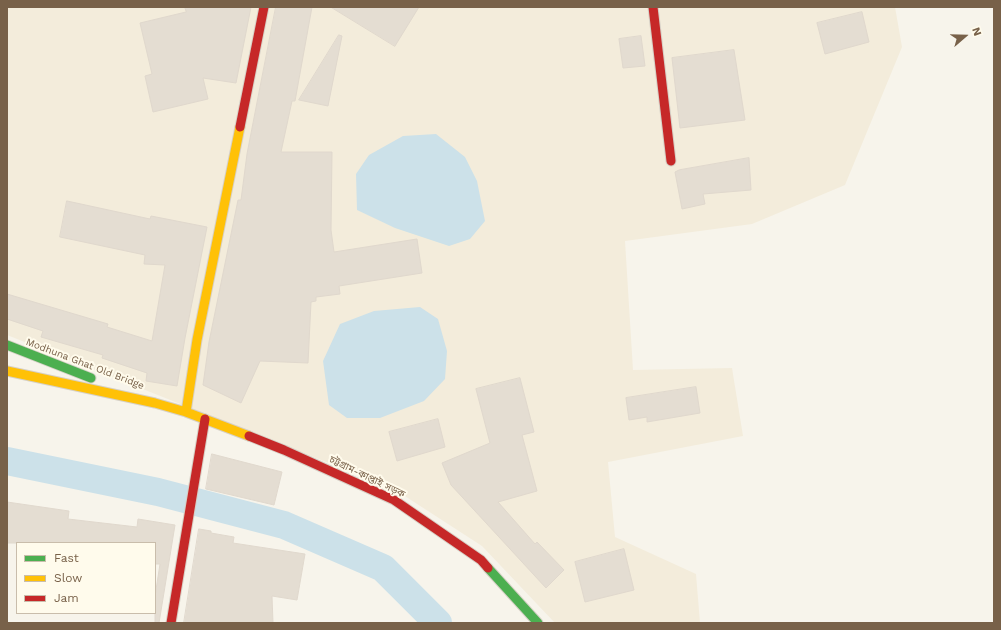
<!DOCTYPE html>
<meta charset="utf-8">
<style>
body{margin:0}
#map{position:relative;width:1001px;height:630px;overflow:hidden;background:#f7f4eb;font-family:"Work Sans",sans-serif}
canvas{display:block}
.frame{position:absolute;inset:0;border:8px solid #786149;pointer-events:none}
.legend{position:absolute;left:16px;top:542px;width:140px;height:72px;box-sizing:border-box;background:#fffbec;border:1px solid #c9bdab;margin:0;padding:5px 7px;list-style:none;font-size:12px;color:#786149}
.legend li{display:flex;align-items:center;gap:8px;height:20px}
.legend b{width:20px;border:1px solid #c9bdab}
.north{position:absolute;left:945px;top:16px;width:40px;height:40px;-webkit-text-stroke:3px #fffbec;paint-order:stroke;rotate:70deg;font-size:11px;font-weight:700;line-height:16px;text-align:center;color:#786149}
.north::after{content:'';display:block;margin:auto;width:14px;height:18px;background:#786149;clip-path:polygon(50% 0,100% 100%,50% 72%,0 100%)}
</style>
<div id="map">
<canvas width="1001" height="630"></canvas>
<div class="frame"></div>
<ul class="legend">
<li><b style="height:5px;background:#4caf50"></b>Fast</li>
<li><b style="height:5px;background:#ffc107"></b>Slow</li>
<li><b style="height:5px;background:#c62828"></b>Jam</li>
</ul>
<div class="north">N</div>
</div>
<script>
const context = document.querySelector('canvas').getContext('2d');
context.lineJoin = 'round';
function paint(path, color) { context.fillStyle = color; context.fill(path, 'evenodd'); }
function stroke(path, color, width, dash) { context.strokeStyle = color; context.lineWidth = width; context.lineCap = dash ? 'butt' : 'round'; context.setLineDash(dash || []); context.stroke(path); }
function write(font, color, halo, rows, align = 'center') {
  context.font = font + ' "Work Sans","Noto Sans Bengali",sans-serif'; context.lineWidth = 4; context.setLineDash([]); context.textBaseline = 'middle'; context.strokeStyle = halo; context.fillStyle = color; for (const [text, x, y, turn = 0] of rows) {
    context.save(); context.translate(x, y); context.rotate((+turn || 0) * Math.PI / 180); context.textAlign = isNaN(turn) ? turn : align; if (halo) context.strokeText(text, 0, 0); context.fillText(text, 0, 0); context.restore();
  }
}
const residential = new Path2D(`
 M 7,7 L 895,7 L 902,47 L 845,185 L 752,224 L 625,241 L 633,370 L 732,368 L 743,436 L 608,462 L 615,537 L 696,574 L 700,623 L 555,623 L 482,546 L 394,489 L 7,335 Z`);
const water = new Path2D(`
 M 436,134 L 465,157 L 477,181 L 485,221 L 470,239 L 449,246 L 395,228 L 357,210 L 356,174 L 369,155 L 403,136 Z
 M 420,307 L 438,319 L 447,351 L 445,379 L 424,401 L 380,418 L 347,418 L 329,405 L 323,361 L 340,324 L 374,311 Z`);
const canal = new Path2D(`
 M 7,461 L 158,492 L 284,525 L 383,568 L 438,623`);
const building = new Path2D(`
 M 185,7 L 251,7 L 236,83 L 203,78 L 208,99 L 153,112 L 145,76 L 152,74 L 140,23 L 186,12 Z
 M 276,7 L 312,7 L 295,101 L 292,101 L 281,152 L 332,152 L 331,230 L 334,252 L 417,239 L 422,273 L 339,286 L 340,294 L 316,297 L 316,301 L 311,302 L 308,363 L 260,361 L 241,403 L 203,385 L 209,342 L 238,200 L 241,200 L 247,154 Z
 M 331,7 L 419,7 L 395,46 Z
 M 862,12 L 869,42 L 825,54 L 817,23 Z
 M 339,35 L 342,36 L 328,106 L 299,100 Z
 M 641,36 L 645,66 L 623,68 L 619,39 Z
 M 734,50 L 745,120 L 680,128 L 672,58 Z
 M 749,158 L 751,190 L 703,194 L 705,204 L 682,209 L 675,172 L 679,170 Z
 M 67,201 L 150,219 L 151,216 L 207,227 L 185,338 L 177,386 L 146,381 L 147,373 L 102,358 L 103,355 L 41,337 L 43,331 L 7,319 L 7,294 L 108,324 L 107,327 L 152,341 L 165,265 L 144,264 L 145,255 L 60,237 Z
 M 520,378 L 534,432 L 522,435 L 537,491 L 498,502 L 535,544 L 537,542 L 564,570 L 546,588 L 451,485 L 442,463 L 490,443 L 476,389 Z
 M 696,387 L 700,413 L 647,422 L 647,417 L 629,420 L 626,398 Z
 M 438,419 L 445,447 L 397,461 L 389,432 Z
 M 212,454 L 282,472 L 274,505 L 206,489 Z
 M 7,502 L 69,511 L 68,519 L 137,527 L 138,519 L 175,525 L 159,623 L 155,623 L 155,596 L 160,564 L 155,564 L 155,543 L 7,543 Z
 M 199,529 L 211,531 L 211,533 L 234,537 L 233,543 L 305,554 L 297,600 L 272,596 L 273,623 L 184,623 Z
 M 624,549 L 634,590 L 585,602 L 575,562 Z`);
const fast = new Path2D(`
 M 7,345 L 91,378
 M 488,568 L 538,623`);
const slow = new Path2D(`
 M 7,371 L 155,403 L 186,412 L 249,436
 M 186,412 L 197,340 L 240,127`);
const jam = new Path2D(`
 M 653,7 L 671,161
 M 240,127 L 264,7
 M 249,436 L 284,450 L 394,500 L 481,560 L 488,568
 M 171,623 L 205,419`);
const streetNames = [
 ["Modhuna Ghat Old Bridge",85,364,21],
 ["চট্টগ্রাম-কাপ্তাই সড়ক",367,477,26]
];
paint(residential, '#f3ecdb');
paint(water, '#cce1e9');
stroke(canal, '#cce1e9', 28);
paint(building, '#e4ddd2');
stroke(building, '#e0d8cd', 1);
stroke(fast, '#d6d0c6', 11);
stroke(slow, '#d6d0c6', 11);
stroke(jam, '#d6d0c6', 11);
stroke(fast, '#4caf50', 9);
stroke(slow, '#ffc107', 9);
stroke(jam, '#c62828', 9);
write('10px', '#786149', '#fffbec', streetNames);
</script>
